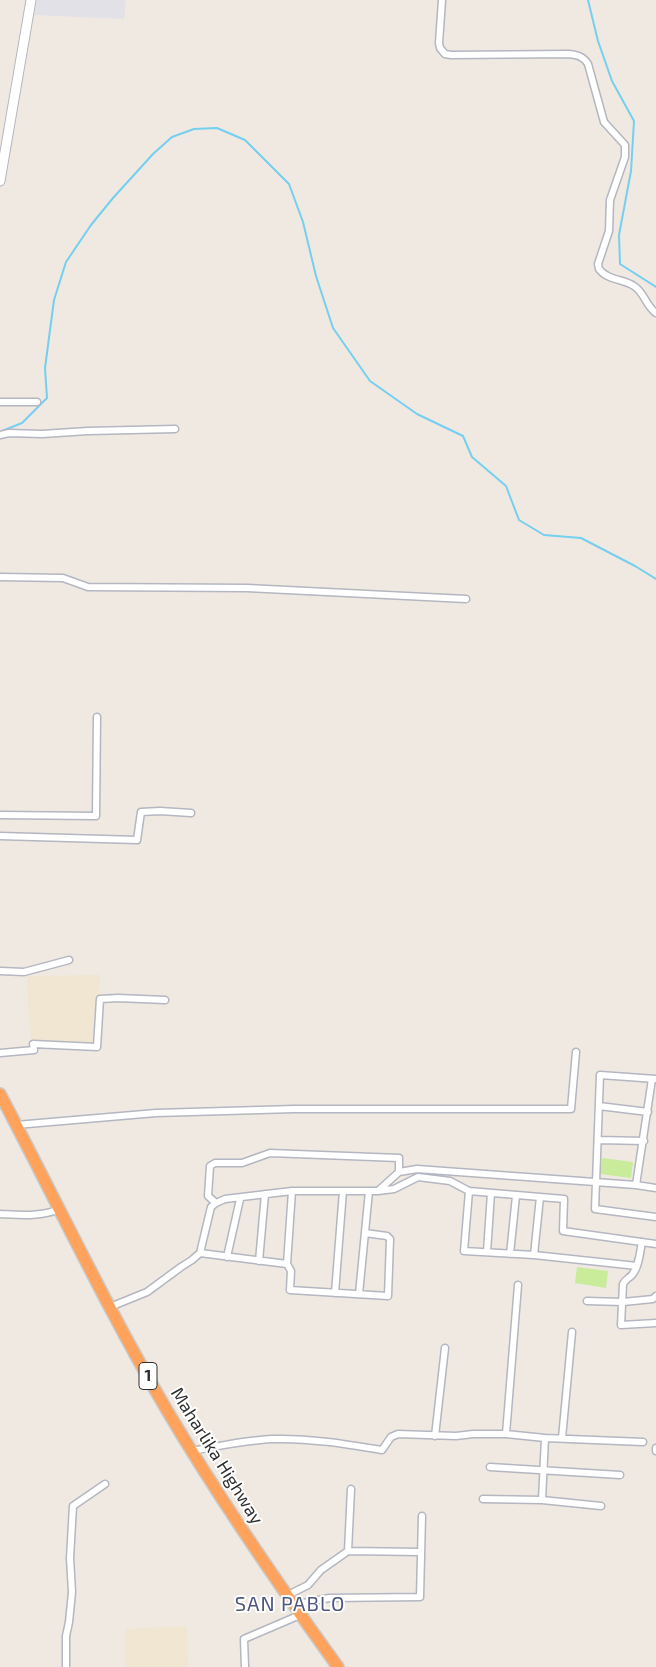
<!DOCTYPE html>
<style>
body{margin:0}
canvas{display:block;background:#efe9e1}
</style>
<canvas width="656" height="1667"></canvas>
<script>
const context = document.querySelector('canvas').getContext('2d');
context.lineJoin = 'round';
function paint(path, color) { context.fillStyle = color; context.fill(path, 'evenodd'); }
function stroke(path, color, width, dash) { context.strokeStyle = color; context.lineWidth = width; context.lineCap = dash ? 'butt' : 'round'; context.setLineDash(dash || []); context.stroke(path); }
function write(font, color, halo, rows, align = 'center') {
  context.font = font + ' "Exo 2",sans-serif'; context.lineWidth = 4; context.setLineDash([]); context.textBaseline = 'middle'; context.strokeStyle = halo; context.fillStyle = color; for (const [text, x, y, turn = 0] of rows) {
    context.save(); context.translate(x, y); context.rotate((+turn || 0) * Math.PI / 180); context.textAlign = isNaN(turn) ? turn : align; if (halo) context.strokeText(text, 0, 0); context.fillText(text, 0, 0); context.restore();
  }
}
const industrial = new Path2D(`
 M 37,0 L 126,0 L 124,19 L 34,15 Z`);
const education = new Path2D(`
 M 100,975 L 96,1047 L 32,1043 L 29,1018 L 27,976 Z
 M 187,1626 L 188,1667 L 125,1667 L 126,1629 Z`);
const pitch = new Path2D(`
 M 602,1158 L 633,1162 L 631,1178 L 600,1174 Z
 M 577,1267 L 608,1271 L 606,1288 L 575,1283 Z`);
const stream = new Path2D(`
 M 588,0 L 598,41 L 612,81 L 634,121 L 631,171 L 619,235 L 620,264 L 656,287
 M 2,431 L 22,423 L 47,398 L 45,368 L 54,300 L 66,262 L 91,225 L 113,198 L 153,154 L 172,137 L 194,129 L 217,128 L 245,140 L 289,184 L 303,222 L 316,276 L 333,328 L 370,381 L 417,414 L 463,436 L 472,457 L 506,486 L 519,520 L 544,535 L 581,538 L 635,566 L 656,579`);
const street = new Path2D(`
 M 442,0 L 439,43 L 440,48 L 445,54 L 451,55 L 569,54 C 577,55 583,56 588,64 L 604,122 L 625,145 L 625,157 L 610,200 L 609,231 L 598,264 L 599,269 C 607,280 623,279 634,286 C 644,292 646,306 656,313
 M 0,402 L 37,402
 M 0,435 L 9,433 L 42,434 L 88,431 L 175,429
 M 0,577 L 63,578 L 88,587 L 247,588 L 466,599
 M 0,815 L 96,816 L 97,717
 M 0,836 L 137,840 L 141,812 L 160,811 L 191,813
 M 0,971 L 24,972 L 69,960
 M 0,1053 L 34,1050 L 33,1044 L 97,1047 L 100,999 L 118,998 L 165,1000
 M 656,1079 L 600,1075 L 595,1209 L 656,1217
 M 599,1106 L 648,1112
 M 16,1125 L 156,1113 L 294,1109 L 571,1109 L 576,1052
 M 599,1140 L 644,1141
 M 636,1185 L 652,1079
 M 379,1190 L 399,1172 L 417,1169 L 636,1185 L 656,1188
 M 292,1191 L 287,1264 L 291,1271 L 290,1290 L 388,1296 L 390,1239 L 387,1236 L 365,1233
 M 469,1191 L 464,1251 L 534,1255 L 637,1266
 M 216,1203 L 208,1196 L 210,1166 L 215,1163 L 242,1163 L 270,1153 L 399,1158 L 399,1172
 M 0,1214 C 21,1215 40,1217 60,1209
 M 642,1242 C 640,1252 639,1267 632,1275 C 628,1279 626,1279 623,1284 L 621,1325 L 656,1323
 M 487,1252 L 491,1193
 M 200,1253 L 287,1264
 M 510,1254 L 516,1196
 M 534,1255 L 540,1197
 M 227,1257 L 240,1199
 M 259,1261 L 265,1194
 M 335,1293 L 343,1191
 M 359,1294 L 369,1191
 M 587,1301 L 623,1302 L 653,1299 L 656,1296
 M 110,1307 L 147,1292 L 181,1267 L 192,1260 L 200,1253 L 211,1207 L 216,1203 L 225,1199 L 292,1191 L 378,1191 L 394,1189 L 418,1177 L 450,1181 L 469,1191 L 564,1199 L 563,1231 L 656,1244
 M 506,1434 L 518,1285
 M 435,1436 L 445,1348
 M 562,1438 L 572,1332
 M 656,1448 L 656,1451
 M 192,1451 C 219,1446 246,1440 273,1439 C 309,1438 346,1444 382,1450 L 391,1437 L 398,1434 L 456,1436 L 473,1434 L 506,1434 L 545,1438 L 643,1442
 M 490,1467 L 620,1475
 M 483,1499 L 542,1500 L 601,1506
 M 542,1500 L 545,1438
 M 348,1551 L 351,1489
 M 286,1596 L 308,1585 L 321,1570 L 348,1551 L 420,1552
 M 293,1605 L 329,1598 L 420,1597 L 422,1516
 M 66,1667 L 66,1636 L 69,1622 L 72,1592 L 70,1558 L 73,1506 L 105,1484
 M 245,1667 L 244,1639 L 300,1615`);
const secondary = new Path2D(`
 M 0,181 L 31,0`);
const highway = new Path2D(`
 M 0,1094 C 56,1200 107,1309 168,1412 C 220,1500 278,1584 338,1667`);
const shields = [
 [148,1376,18]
];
const shieldNames = [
 ["1",148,1376]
];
const streetNames = [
 ["Maharlika Highway",217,1456,58]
];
const quarterNames = [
 ["SAN PABLO",290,1604]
];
paint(industrial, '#e3e1e8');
paint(education, '#f0e6d1');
paint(pitch, '#c9ec9a');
stroke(stream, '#75cff0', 2);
stroke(street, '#b4b7c1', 9);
stroke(secondary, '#b4b7c1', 11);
stroke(highway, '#c9c9c9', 14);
stroke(street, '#fff', 6);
stroke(secondary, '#fff', 9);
stroke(highway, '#ffa35c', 11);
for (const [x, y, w] of shields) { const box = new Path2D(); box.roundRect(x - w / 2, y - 13.5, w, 27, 4); context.fillStyle = '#fff'; context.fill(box); stroke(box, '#2e2e2e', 1); }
write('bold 16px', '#2e2e2e', null, shieldNames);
write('18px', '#2e2e2e', '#fff', streetNames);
context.letterSpacing = '1px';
write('20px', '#4d5680', '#fff', quarterNames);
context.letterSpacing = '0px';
</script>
